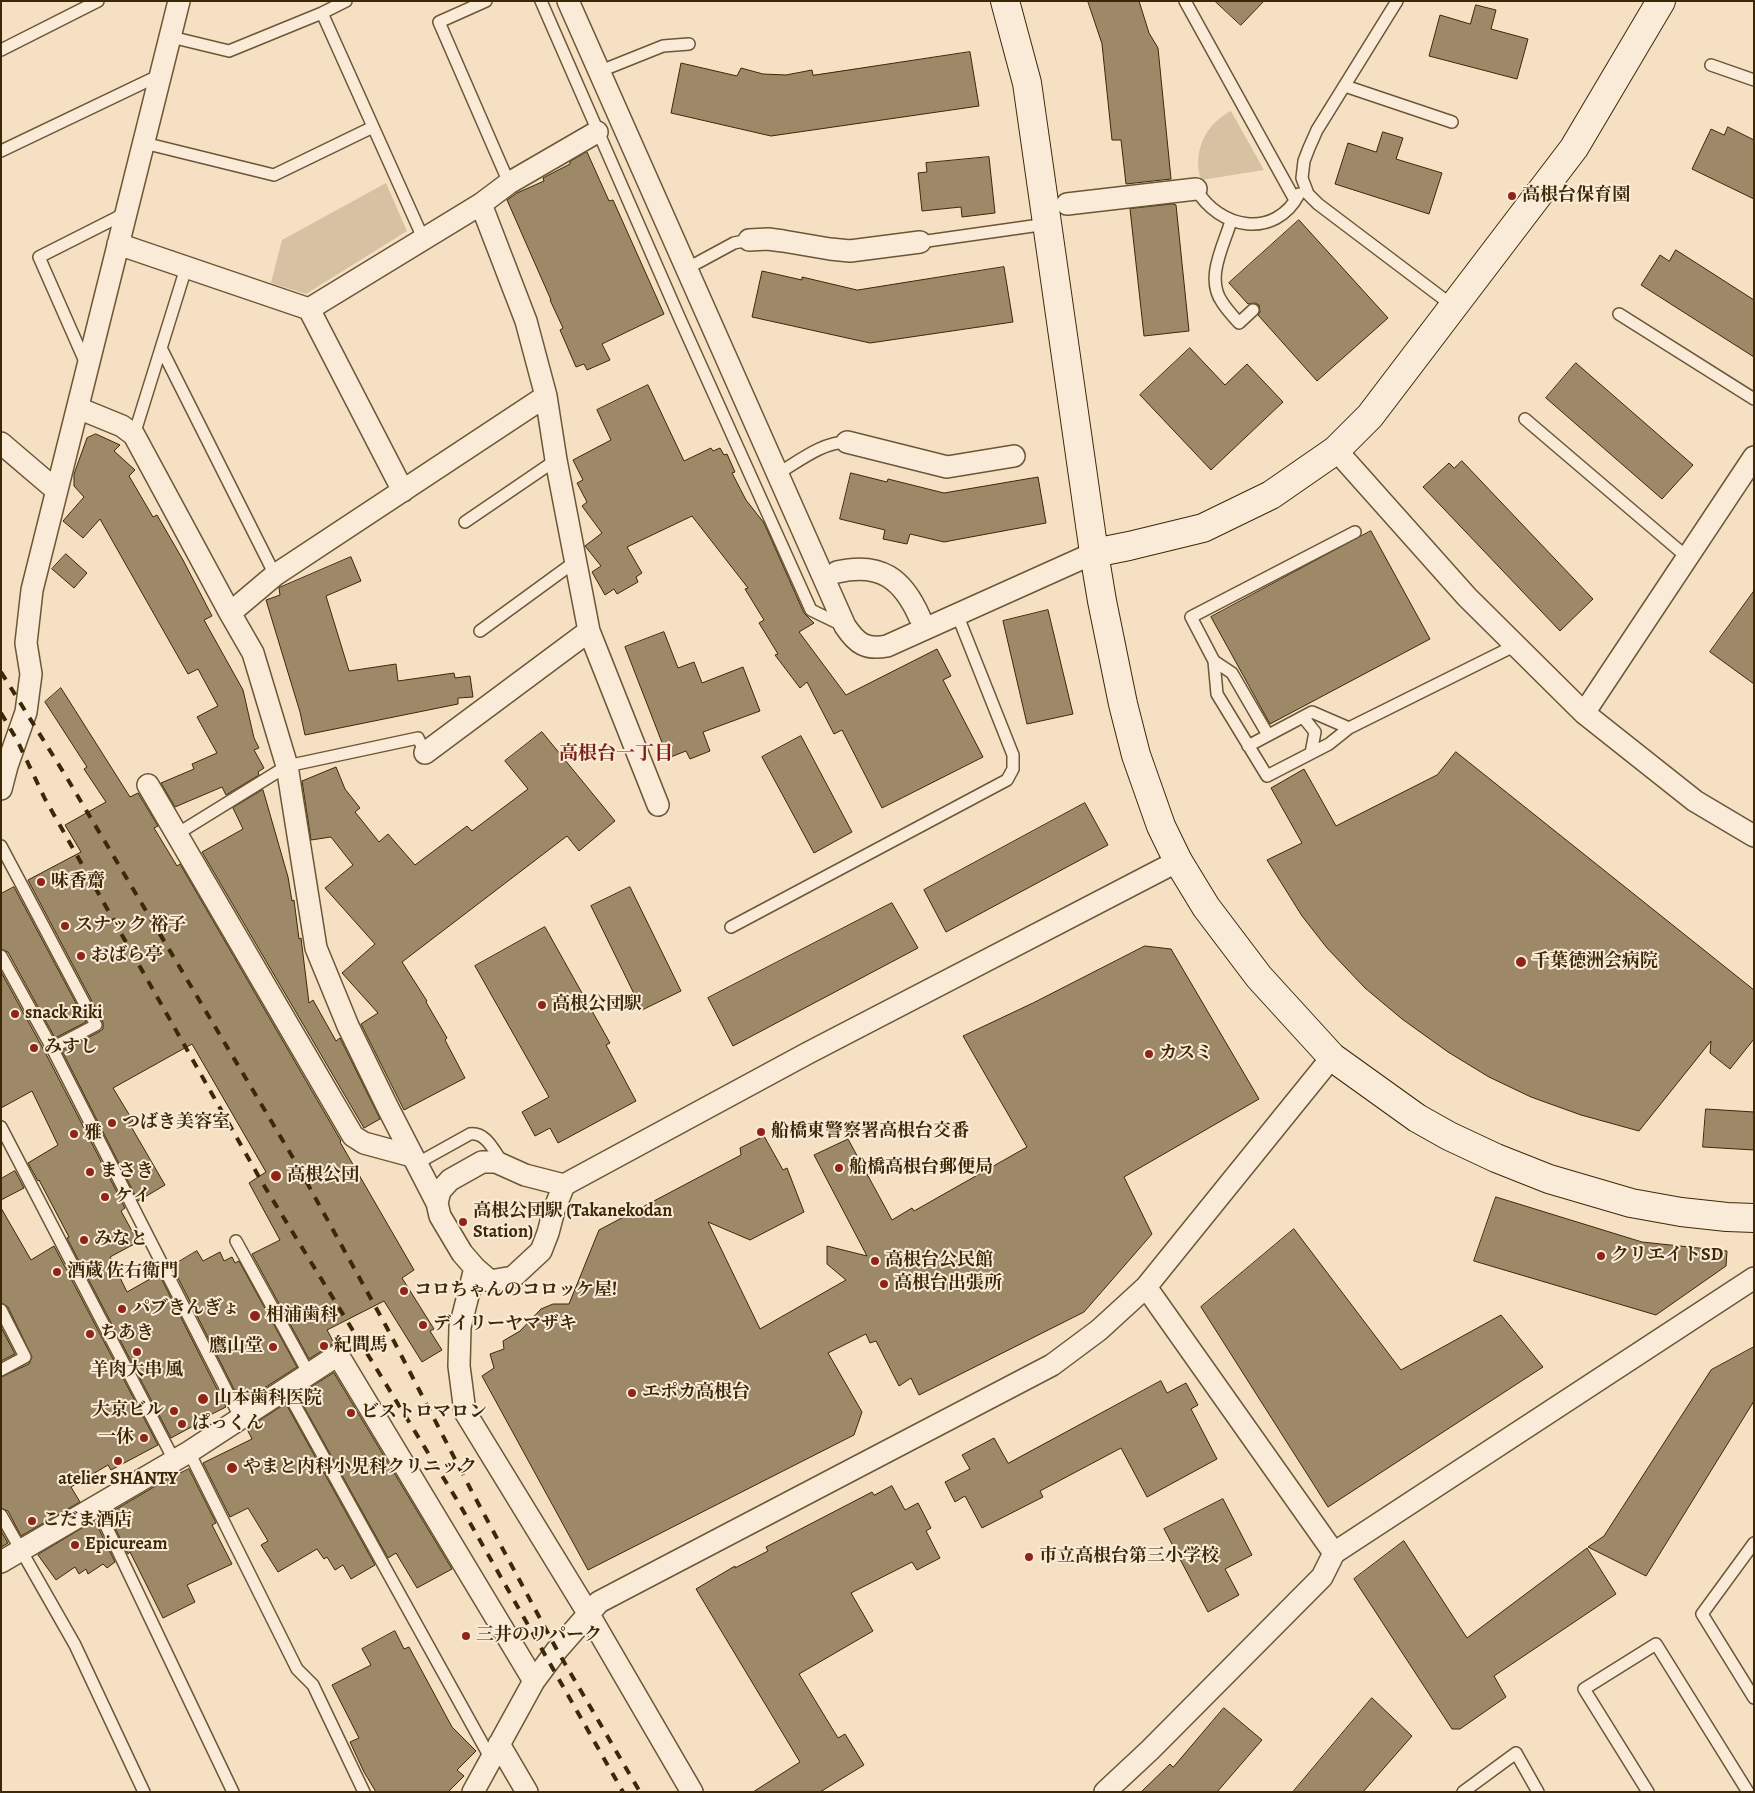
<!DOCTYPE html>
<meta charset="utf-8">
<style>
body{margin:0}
#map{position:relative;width:1755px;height:1793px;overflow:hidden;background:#f6e0c3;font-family:Alegreya,serif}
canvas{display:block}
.frame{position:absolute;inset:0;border:2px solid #3d2806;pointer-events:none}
</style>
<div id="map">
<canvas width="1755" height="1793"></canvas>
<div class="frame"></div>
</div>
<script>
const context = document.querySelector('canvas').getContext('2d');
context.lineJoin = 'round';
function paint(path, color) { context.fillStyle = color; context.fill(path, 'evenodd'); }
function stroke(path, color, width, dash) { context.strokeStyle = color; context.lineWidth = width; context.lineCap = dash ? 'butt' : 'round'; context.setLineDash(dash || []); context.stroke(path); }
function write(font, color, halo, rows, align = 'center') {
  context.font = font + ' Alegreya,"Noto Serif JP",serif'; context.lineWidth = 4; context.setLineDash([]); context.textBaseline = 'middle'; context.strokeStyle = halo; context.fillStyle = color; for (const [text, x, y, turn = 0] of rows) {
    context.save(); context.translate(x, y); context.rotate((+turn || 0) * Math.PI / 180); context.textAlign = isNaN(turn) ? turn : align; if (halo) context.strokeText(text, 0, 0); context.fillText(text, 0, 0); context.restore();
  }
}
const green = new Path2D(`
 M 1231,111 L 1264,170 L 1201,180 C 1192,153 1205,124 1231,111 Z
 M 386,183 L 407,231 L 306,294 L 271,283 L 282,240 Z`);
const building = new Path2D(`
 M 1088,1 L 1139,1 L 1149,33 L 1158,48 L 1171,179 L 1126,184 L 1121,140 L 1112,140 L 1102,44 Z
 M 1215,1 L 1264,1 L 1241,25 Z
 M 1476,5 L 1496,10 L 1491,29 L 1528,39 L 1517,79 L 1429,56 L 1440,15 L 1470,24 Z
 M 970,52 L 979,106 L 771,136 L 671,113 L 681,63 L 737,76 L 741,68 L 763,74 L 786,75 L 812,70 L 813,75 Z
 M 1728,127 L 1754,140 L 1754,199 L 1692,169 L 1711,129 L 1724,135 Z
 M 1383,132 L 1403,138 L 1396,159 L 1442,173 L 1429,214 L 1335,184 L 1348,143 L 1376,152 Z
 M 587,152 L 609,201 L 613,200 L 664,314 L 602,344 L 610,360 L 587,370 L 584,364 L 576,367 L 560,330 L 563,328 L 550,300 L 551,300 L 507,200 L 517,193 L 544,181 L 543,178 L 570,164 L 570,162 Z
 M 989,157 L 995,213 L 962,217 L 961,207 L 922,211 L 918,173 L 927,172 L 926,163 Z
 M 1173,204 L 1176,205 L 1189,331 L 1144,336 L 1130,209 Z
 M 1299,220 L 1388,318 L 1317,381 L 1258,315 L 1260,312 L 1259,305 L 1255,303 L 1248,304 L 1229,283 Z
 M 1676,250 L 1754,300 L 1754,357 L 1641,285 L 1660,255 L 1669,261 Z
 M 1004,267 L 1013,322 L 870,343 L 752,317 L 762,271 L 802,280 L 802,277 L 857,290 Z
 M 1190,348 L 1225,385 L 1247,364 L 1283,402 L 1211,470 L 1140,395 Z
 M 1576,363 L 1693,465 L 1662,499 L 1546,398 Z
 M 648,385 L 684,461 L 711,448 L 713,451 L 720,448 L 724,455 L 727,454 L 735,472 L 732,473 L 746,500 L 764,523 L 804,613 L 814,623 L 799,632 L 846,695 L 937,649 L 951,676 L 943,680 L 983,757 L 882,808 L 842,730 L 834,734 L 807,682 L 800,688 L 775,655 L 778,654 L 759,623 L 764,620 L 745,589 L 748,588 L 692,516 L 627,547 L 642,573 L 636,577 L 638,582 L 617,594 L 614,589 L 605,595 L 592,572 L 601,566 L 585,546 L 602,533 L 582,506 L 587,502 L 577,483 L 583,480 L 573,460 L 611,440 L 597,410 Z
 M 96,434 L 120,445 L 114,451 L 135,470 L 129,476 L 153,517 L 157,515 L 183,560 L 212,616 L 204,620 L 243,690 L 254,738 L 259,748 L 254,750 L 264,768 L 258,772 L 259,775 L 226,795 L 222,787 L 175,807 L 161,783 L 194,769 L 192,764 L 217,753 L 197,717 L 218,706 L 198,669 L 188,674 L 100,519 L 83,538 L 63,521 L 84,497 L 74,486 L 74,474 L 87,438 Z
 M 1462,461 L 1593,599 L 1560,631 L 1423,487 L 1449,463 L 1454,468 Z
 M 851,473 L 887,482 L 888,479 L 944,493 L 1038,477 L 1046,523 L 944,542 L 910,534 L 907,544 L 883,539 L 885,530 L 840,519 Z
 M 1371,531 L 1430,639 L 1270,724 L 1211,617 Z
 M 66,554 L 87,573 L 74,588 L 52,569 Z
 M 351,557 L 361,581 L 326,596 L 349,671 L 396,664 L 398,681 L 454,673 L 455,678 L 470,676 L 473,697 L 458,698 L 458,704 L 305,735 L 300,712 L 266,600 L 280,595 L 279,588 Z
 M 1754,591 L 1754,684 L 1710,652 Z
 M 1048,610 L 1073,714 L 1027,724 L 1003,621 Z
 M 664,632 L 678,668 L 694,662 L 702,683 L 743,667 L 760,711 L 703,732 L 710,751 L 690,759 L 686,751 L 668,758 L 625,647 Z
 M 61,688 L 130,797 L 138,793 L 158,826 L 154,828 L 177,866 L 180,864 L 341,1141 L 340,1142 L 414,1270 L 402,1278 L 434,1329 L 430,1331 L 442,1350 L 422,1362 L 384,1301 L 327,1330 L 334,1343 L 309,1359 L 252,1254 L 280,1240 L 249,1183 L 266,1172 L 192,1044 L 113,1088 L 133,1121 L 129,1123 L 165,1185 L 138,1201 L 62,1051 L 99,1032 L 103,1029 L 103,1022 L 28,880 L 81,852 L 65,825 L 106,802 L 84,769 L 87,767 L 45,702 Z
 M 542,732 L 615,821 L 579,851 L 567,836 L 402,962 L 427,1001 L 426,1002 L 447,1038 L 445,1040 L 465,1078 L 404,1110 L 361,1024 L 378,1013 L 342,973 L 375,944 L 325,888 L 353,865 L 331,837 L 311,840 L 302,781 L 336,767 L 345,789 L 360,808 L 355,812 L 379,842 L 388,834 L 415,865 L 467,826 L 472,831 L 528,789 L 505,761 Z
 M 801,736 L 852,832 L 814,853 L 762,757 Z
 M 1456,752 L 1754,990 L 1754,1039 L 1730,1069 L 1710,1053 L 1711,1041 L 1639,1131 L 1581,1115 L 1531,1097 L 1489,1077 L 1448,1052 L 1402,1019 L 1365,988 L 1327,948 L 1302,916 L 1267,860 L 1302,843 L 1271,788 L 1304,769 L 1336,826 L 1437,775 Z
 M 263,790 L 288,877 L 292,901 L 294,900 L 299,939 L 301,938 L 309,1003 L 313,1000 L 336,1041 L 340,1038 L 380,1119 L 364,1128 L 202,852 L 243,829 L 233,808 Z
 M 1085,803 L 1108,845 L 946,932 L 924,890 Z
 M 14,887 L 86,1022 L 55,1038 L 8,952 L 1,949 L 1,894 Z
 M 630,887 L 681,991 L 642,1010 L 591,906 Z
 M 892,903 L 918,948 L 733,1046 L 708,998 Z
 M 545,927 L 610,1043 L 606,1045 L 636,1101 L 558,1143 L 550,1128 L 535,1136 L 522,1112 L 549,1097 L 475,966 Z
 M 1145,946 L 1171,949 L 1259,1099 L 1124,1177 L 1152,1234 L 1084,1312 L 919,1395 L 911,1378 L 899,1386 L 876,1341 L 870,1343 L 866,1334 L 828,1353 L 862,1412 L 854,1435 L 588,1570 L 482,1376 L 494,1368 L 490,1354 L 504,1349 L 503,1341 L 520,1331 L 541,1309 L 553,1304 L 569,1304 L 599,1230 L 741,1155 L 740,1148 L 764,1136 L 783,1170 L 787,1168 L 804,1212 L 750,1240 L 708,1222 L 760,1329 L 846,1280 L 827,1264 L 827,1246 L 867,1256 L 814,1155 L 848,1139 L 892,1220 L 912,1208 L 914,1211 L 1027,1147 L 963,1036 L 1033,1003 Z
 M 1,972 L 45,1052 L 125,1208 L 121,1211 L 138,1242 L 110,1257 L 127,1292 L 159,1274 L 226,1407 L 194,1423 L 195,1425 L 171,1438 L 67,1238 L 69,1237 L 39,1180 L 38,1181 L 28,1163 L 58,1145 L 32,1091 L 1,1108 Z
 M 1706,1109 L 1754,1112 L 1754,1150 L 1703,1147 Z
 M 15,1171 L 24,1188 L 1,1200 L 1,1179 Z
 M 1496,1197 L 1642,1242 L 1727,1251 L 1726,1266 L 1656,1315 L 1474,1261 Z
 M 1,1208 L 31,1260 L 54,1246 L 158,1445 L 111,1470 L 108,1465 L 71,1487 L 80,1502 L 21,1536 L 8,1511 L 1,1508 L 1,1377 L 29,1364 L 32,1357 L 8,1307 L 1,1303 Z
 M 1294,1229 L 1401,1370 L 1501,1315 L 1543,1367 L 1328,1507 L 1201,1307 Z
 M 197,1251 L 203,1261 L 220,1252 L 224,1261 L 232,1257 L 235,1263 L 239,1261 L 297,1367 L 241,1403 L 172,1266 Z
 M 1,1327 L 15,1354 L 1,1361 Z
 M 1754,1347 L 1754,1401 L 1646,1576 L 1588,1547 L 1604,1536 L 1711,1370 Z
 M 334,1373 L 452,1569 L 417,1588 L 396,1553 L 388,1558 L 298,1396 Z
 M 1161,1381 L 1167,1393 L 1186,1383 L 1198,1405 L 1191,1409 L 1217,1459 L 1147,1497 L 1121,1448 L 1040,1491 L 1043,1497 L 982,1528 L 965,1496 L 955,1502 L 945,1482 L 970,1469 L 962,1455 L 994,1438 L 1008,1463 Z
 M 286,1404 L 375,1565 L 351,1579 L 343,1565 L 335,1570 L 327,1557 L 324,1559 L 317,1549 L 278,1572 L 261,1545 L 268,1541 L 248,1508 L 230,1517 L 203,1463 L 252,1439 L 247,1429 Z
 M 189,1469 L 216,1523 L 212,1525 L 232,1564 L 187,1585 L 195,1602 L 163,1618 L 130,1552 L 128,1554 L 108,1514 L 164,1481 Z
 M 892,1486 L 905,1510 L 918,1503 L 931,1528 L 926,1531 L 940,1558 L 917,1570 L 912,1562 L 851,1593 L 873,1631 L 799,1674 L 838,1738 L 845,1734 L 864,1765 L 820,1792 L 753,1792 L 800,1762 L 696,1589 L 735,1566 L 735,1568 L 768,1551 L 766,1547 L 872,1492 L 874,1495 Z
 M 1223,1499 L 1252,1555 L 1225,1569 L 1239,1595 L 1208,1612 L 1164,1529 Z
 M 95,1521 L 115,1562 L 107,1568 L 103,1564 L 88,1574 L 86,1569 L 79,1574 L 75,1567 L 56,1580 L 38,1555 Z
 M 1,1531 L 8,1543 L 1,1547 Z
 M 1404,1541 L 1467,1638 L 1587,1548 L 1616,1594 L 1494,1676 L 1506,1697 L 1460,1729 L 1452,1729 L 1354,1579 Z
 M 395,1631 L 404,1649 L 409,1647 L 452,1727 L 476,1751 L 457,1770 L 464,1776 L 448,1792 L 376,1792 L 364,1772 L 350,1742 L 359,1738 L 332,1685 L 371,1665 L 362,1649 Z
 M 1372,1698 L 1412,1736 L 1363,1792 L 1293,1792 Z
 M 1224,1708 L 1262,1740 L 1217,1792 L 1141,1792 L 1170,1764 L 1173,1767 Z`);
const lane = new Path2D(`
 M 486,1 L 439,22 L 509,183
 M 541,1 L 680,319 L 811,610 L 844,626
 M 1185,1 L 1295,200
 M 1397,1 L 1317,130 L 1309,148 L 1304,161 L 1302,178 L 1308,194 L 1318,204 L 1453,306
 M 322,13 L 423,238
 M 171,37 L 229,51 L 322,13 L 346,1
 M 1,50 L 98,1
 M 1711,65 L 1754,80
 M 598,72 L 663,46 L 689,44
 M 1345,86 L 1452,122
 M 144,143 L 274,175 L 373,127
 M 1,151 L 160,75
 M 1196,189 C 1219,229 1275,240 1299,194
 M 1231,221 C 1224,245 1205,278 1222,302 C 1227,310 1233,316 1239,323 L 1253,310
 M 920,242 L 1047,224
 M 686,269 L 734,243 L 749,240
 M 1619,314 L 1754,399
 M 161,348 L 275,575
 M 87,366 L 39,257 L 126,213
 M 1525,419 L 1688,558
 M 134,435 L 186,268
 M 777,474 C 798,462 822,442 847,442
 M 465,522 L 556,460
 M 1355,532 L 1191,617 L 1214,661 L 1217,694 L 1267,776 L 1329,744 L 1349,728 L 1516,645
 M 480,631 L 576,561
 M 1214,661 L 1232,673 L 1268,735
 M 1303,717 L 1315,732 L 1311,753
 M 1248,746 L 1312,712 L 1349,728
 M 177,834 L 287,766 L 418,738 L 425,753
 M 1,846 L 96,1025 L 52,1048
 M 731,927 L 1007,780 L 1013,769 L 1013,755 L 957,614
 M 1,956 L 52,1048 L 241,1419
 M 1,1127 L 174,1460
 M 416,1164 L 470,1134 C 487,1132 494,1152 503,1163
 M 236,1241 L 309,1374
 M 1,1310 L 25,1357 L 1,1370
 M 286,1389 L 491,1759
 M 189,1452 L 297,1669 L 313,1685 L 364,1792
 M 97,1507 L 233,1792
 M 1,1515 L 75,1645 L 144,1792
 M 1754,1543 L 1702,1614 L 1754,1698
 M 1463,1792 L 1516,1753 L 1538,1792
 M 1648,1792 L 1584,1689 L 1656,1644 L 1748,1792`);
const street = new Path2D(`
 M 568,1 L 845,626 C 857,644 866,650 887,646 L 1094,553
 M 481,204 L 526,321 L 546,396 L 556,460 L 589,631 L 658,805
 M 1067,204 L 1196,189
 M 749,240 L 768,239 L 783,241 L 830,249 L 850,251 L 920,242
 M 118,244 L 309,309 L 481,204 L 509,183 L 597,132
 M 309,309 L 403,491
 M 78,408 L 122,426 L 134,435 L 230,613 L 253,653 L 287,766 L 316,948 L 348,1026 L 388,1108 L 437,1203
 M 847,442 L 947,467 L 1014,456
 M 1,443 L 56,490
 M 1336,450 L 1467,597 L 1584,713 L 1695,801 L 1754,836
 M 837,572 C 881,562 903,579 920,618
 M 230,613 L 275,575 L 546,396
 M 1584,713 L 1754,457
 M 425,753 L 589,631
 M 148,785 L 353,1136 L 364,1143 L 412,1156
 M 1,789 L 7,766 L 26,712 L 31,674 L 26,643 L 32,590 L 179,1
 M 564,1185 L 525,1175 L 496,1162 L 482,1162 L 450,1180 L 440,1191 L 437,1203 L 440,1216 L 462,1253 L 475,1268 L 490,1281 L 513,1277 L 541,1251 L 548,1233 L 554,1210 L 564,1185 L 808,1053 L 1178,861
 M 475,1268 L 460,1327 L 459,1366 L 465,1412 L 588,1613 L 692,1792
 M 1146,1287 L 1334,1553
 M 1,1562 L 189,1452 L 338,1355 L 534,1681
 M 499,1744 L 527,1792
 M 473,1792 L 534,1681 L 557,1650 L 599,1602 L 1052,1365 L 1099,1330 L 1146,1287 L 1332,1057
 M 1105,1792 L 1150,1750 L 1322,1577 L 1334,1553 L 1754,1278`);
const secondary = new Path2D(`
 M 1005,1 L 1027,83 L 1094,553 L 1102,601 L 1123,704 L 1136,755 L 1161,826 L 1178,861 L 1206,907 L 1259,977 L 1332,1057 L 1417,1118 L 1449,1136 L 1496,1158 L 1549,1179 L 1631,1203 L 1681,1212 L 1727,1217 L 1754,1218
 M 1094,553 L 1129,546 L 1203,528 L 1271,495 L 1336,450 L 1370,416 L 1574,148 L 1661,1`);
const rail = new Path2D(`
 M 1,672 L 67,778 L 295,1161 L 386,1326 L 470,1488 L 557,1650 L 640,1792
 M 1,713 L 17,740 L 45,799 L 263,1184 L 457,1500 L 623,1792`);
const markers = [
 [1512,196,5,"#8f2418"],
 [41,882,5,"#8f2418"],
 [65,926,5,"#8f2418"],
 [81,956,5,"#8f2418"],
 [1521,962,6,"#8f2418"],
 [542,1005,5,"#8f2418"],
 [15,1014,5,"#8f2418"],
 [34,1048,5,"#8f2418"],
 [1149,1054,5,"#8f2418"],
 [112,1123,5,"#8f2418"],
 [761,1132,5,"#8f2418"],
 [74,1134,5,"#8f2418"],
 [839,1168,5,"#8f2418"],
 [90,1172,5,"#8f2418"],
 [276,1176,6,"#8f2418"],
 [105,1197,5,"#8f2418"],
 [463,1222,5,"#8f2418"],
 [84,1240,5,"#8f2418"],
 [1601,1256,5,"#8f2418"],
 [875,1261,5,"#8f2418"],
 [57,1272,5,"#8f2418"],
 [884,1284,5,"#8f2418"],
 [404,1291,5,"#8f2418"],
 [122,1309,5,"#8f2418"],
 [255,1316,6,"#8f2418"],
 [423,1325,5,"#8f2418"],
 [90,1334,5,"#8f2418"],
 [324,1346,5,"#8f2418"],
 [273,1347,5,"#8f2418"],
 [137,1352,5,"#8f2418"],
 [632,1393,5,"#8f2418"],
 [203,1399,6,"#8f2418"],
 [174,1411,5,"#8f2418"],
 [351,1413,5,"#8f2418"],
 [182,1424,5,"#8f2418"],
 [144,1438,5,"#8f2418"],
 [118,1461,5,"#8f2418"],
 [232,1468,6,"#8f2418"],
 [32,1521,5,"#8f2418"],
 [75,1545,5,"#8f2418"],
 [1029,1557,5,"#8f2418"],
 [466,1636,5,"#8f2418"]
];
const poiNames = [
 ["高根台保育園",1522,196],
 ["味香齋",51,882],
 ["スナック 裕子",75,926],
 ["おばら亭",91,956],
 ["千葉徳洲会病院",1532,962],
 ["高根公団駅",552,1005],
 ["snack Riki",25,1014],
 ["みすし",44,1048],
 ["カスミ",1159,1054],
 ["つばき美容室",122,1123],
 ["船橋東警察署高根台交番",771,1132],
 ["雅",84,1134],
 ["船橋高根台郵便局",849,1168],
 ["まさき",100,1172],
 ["高根公団",287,1176],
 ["ケイ",115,1197],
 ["高根公団駅 (Takanekodan",473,1212],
 ["Station)",473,1233],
 ["みなと",94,1240],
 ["クリエイトSD",1611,1256],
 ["高根台公民館",885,1261],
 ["酒蔵 佐右衛門",67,1272],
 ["高根台出張所",894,1284],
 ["コロちゃんのコロッケ屋!",414,1291],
 ["パブきんぎょ",132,1309],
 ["相浦歯科",266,1316],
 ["デイリーヤマザキ",433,1325],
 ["ちあき",100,1334],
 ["紀間馬",334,1346],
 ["鷹山堂",263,1347,"right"],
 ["羊肉大串 風",137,1371,"center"],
 ["エポカ高根台",642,1393],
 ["山本歯科医院",214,1399],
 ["大京ビル",164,1411,"right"],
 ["ビストロマロン",361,1413],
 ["ぱっくん",192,1424],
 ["一休",134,1438,"right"],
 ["やまと内科小児科クリニック",243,1468],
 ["atelier SHANTY",118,1480,"center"],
 ["こだま酒店",42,1521],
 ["Epicuream",85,1545],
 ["市立高根台第三小学校",1039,1557],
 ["三井のリパーク",476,1636]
];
const neighbourhoodNames = [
 ["高根台一丁目",616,754]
];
paint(green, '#d7c1a3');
paint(building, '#9d8868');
stroke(building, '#3d2806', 1);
stroke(lane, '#6b5635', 14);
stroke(street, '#6b5635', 24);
stroke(secondary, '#3d2806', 30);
stroke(lane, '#f9ebd8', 11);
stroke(street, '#f9ebd8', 21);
stroke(secondary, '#f9ebd8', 28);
stroke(rail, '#3d2806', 4, [9, 9]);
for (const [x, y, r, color] of markers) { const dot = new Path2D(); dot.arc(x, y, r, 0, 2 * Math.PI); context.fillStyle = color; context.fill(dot); stroke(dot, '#f9ebd8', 2); }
write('bold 18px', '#3d2806', '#f9ebd8', poiNames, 'left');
write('bold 19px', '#7a1f14', '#f9ebd8', neighbourhoodNames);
</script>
